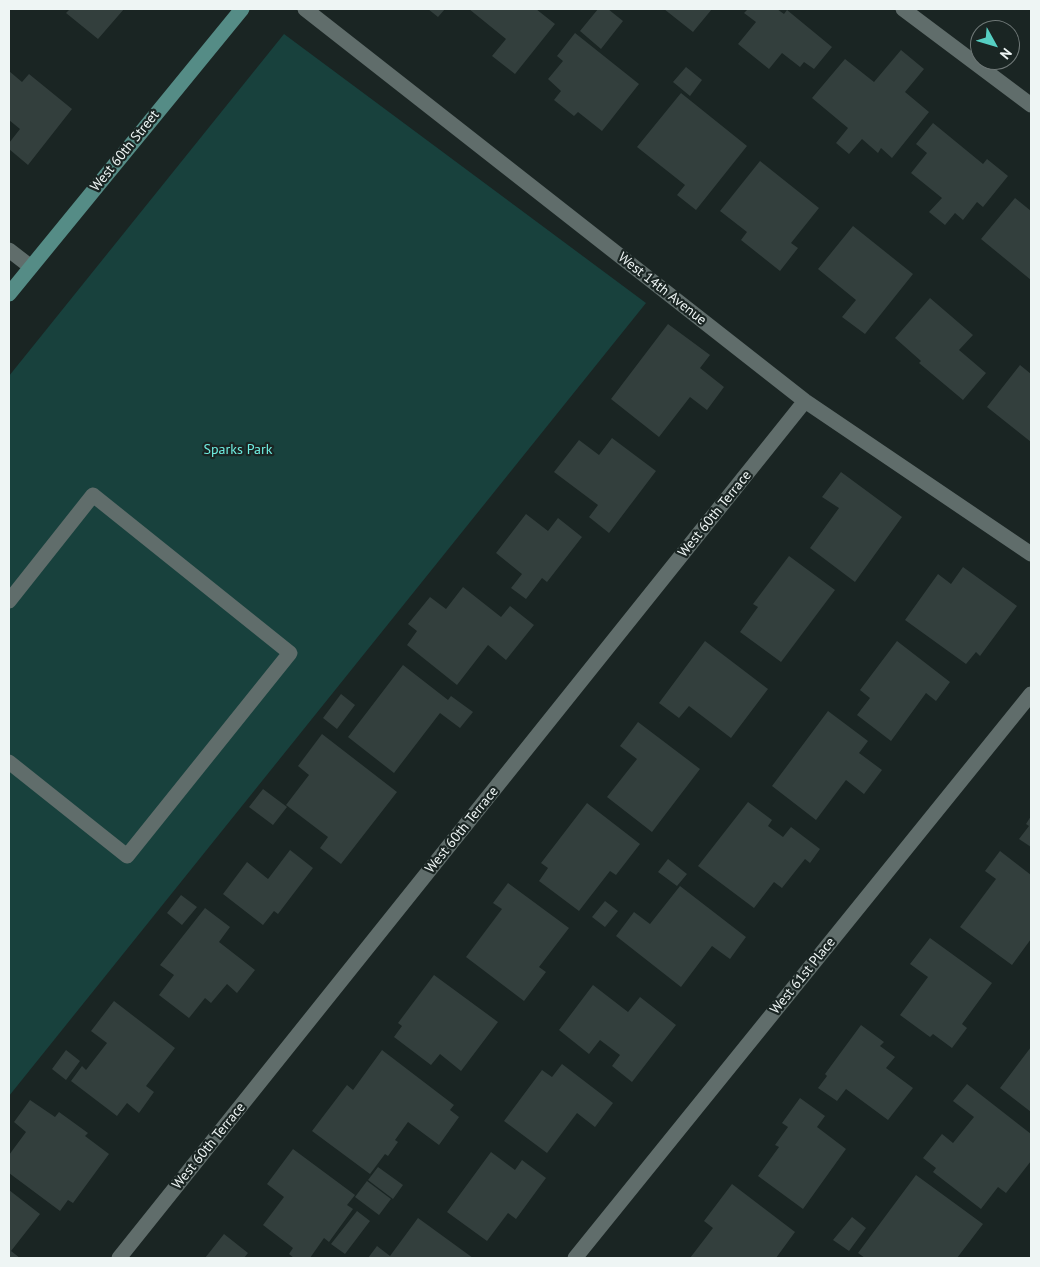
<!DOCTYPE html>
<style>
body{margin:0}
#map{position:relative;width:1040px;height:1267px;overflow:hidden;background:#1a2523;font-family:"PT Sans",sans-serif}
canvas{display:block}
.frame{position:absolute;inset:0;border:10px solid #eef5f4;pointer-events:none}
.north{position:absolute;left:970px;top:20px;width:50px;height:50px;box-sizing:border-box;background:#1a2523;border:1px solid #6f7877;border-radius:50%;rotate:129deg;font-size:14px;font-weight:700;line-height:20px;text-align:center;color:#eef5f4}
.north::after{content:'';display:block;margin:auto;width:18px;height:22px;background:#56cec2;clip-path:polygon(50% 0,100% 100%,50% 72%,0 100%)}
</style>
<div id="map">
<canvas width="1040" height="1267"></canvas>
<div class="frame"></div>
<div class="north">N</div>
</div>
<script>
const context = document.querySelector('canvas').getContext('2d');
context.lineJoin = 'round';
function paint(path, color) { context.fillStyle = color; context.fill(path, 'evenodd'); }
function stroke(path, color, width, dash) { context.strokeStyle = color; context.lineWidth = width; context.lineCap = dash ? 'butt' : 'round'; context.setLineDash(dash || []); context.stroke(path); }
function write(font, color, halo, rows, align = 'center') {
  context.font = font + ' "PT Sans",sans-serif'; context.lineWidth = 4.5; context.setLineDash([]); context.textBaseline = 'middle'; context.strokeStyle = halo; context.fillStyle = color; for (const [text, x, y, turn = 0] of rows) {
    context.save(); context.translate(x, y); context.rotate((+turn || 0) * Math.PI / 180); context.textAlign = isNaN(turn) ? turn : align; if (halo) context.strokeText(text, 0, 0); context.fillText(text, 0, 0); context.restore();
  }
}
const green = new Path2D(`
 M 284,34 L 646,303 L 9,1096 L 9,376 Z`);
const building = new Path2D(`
 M 70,9 L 124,9 L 98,39 L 66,13 Z
 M 428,9 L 445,9 L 438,17 Z
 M 469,9 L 536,9 L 555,24 L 515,74 L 492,56 L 506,39 Z
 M 598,9 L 608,9 L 623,21 L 601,49 L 580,31 Z
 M 664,9 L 712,9 L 693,32 Z
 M 748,9 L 777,9 L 784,14 L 787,10 L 832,47 L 814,69 L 804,62 L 800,67 L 782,53 L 769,69 L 738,44 L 756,22 L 744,13 Z
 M 575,33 L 639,84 L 602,131 L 578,112 L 574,116 L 554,100 L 561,91 L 548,79 L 563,61 L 557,56 Z
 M 901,50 L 924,69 L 905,92 L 929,112 L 892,158 L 881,148 L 878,153 L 862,139 L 849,154 L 836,143 L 848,128 L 812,98 L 845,59 L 874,82 Z
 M 686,67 L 702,80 L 690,96 L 673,82 Z
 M 9,71 L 22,82 L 29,74 L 72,109 L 28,165 L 9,149 L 9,143 L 20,129 L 9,120 Z
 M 681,93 L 747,146 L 696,210 L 677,195 L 685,185 L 637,147 Z
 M 933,123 L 983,164 L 987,159 L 1008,176 L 983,207 L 977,202 L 963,220 L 955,213 L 945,225 L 929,212 L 942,198 L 911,173 L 927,153 L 916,144 Z
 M 760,161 L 819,208 L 791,243 L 798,248 L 780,271 L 741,240 L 747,232 L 720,211 Z
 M 1015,198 L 1031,211 L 1031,280 L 981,239 Z
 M 853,226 L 913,274 L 865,334 L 842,317 L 856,300 L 818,269 Z
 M 930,298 L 973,335 L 959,350 L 986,373 L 963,400 L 919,363 L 921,361 L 895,338 Z
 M 668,324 L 710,355 L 700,368 L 724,387 L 707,410 L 690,397 L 659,437 L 611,399 Z
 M 1020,365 L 1031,374 L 1031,442 L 987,407 Z
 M 612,438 L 656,471 L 609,533 L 589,517 L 598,505 L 554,472 L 579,440 L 599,455 Z
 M 841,472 L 902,517 L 855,582 L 810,548 L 839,508 L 822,497 Z
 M 526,514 L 548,531 L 558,518 L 582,537 L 547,582 L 542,578 L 526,599 L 511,588 L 522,574 L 496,553 Z
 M 789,556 L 835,590 L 781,662 L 740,632 L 758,607 L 753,604 Z
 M 963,567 L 1017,606 L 980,656 L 976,652 L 966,664 L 905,620 L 938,574 L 951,584 Z
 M 463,587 L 501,617 L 510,606 L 534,625 L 506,660 L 488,645 L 457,685 L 407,645 L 417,631 L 408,624 L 430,597 L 446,609 Z
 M 705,641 L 768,689 L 731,738 L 689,706 L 679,718 L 659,703 Z
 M 897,641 L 950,682 L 936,701 L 926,693 L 891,741 L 857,715 L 870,698 L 860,690 Z
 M 403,665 L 448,700 L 451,696 L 473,712 L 460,728 L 440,713 L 394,773 L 348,737 Z
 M 341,694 L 355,705 L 337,729 L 323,718 Z
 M 828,711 L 868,741 L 859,753 L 882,770 L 864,794 L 846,780 L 816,820 L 772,786 Z
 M 638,722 L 700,769 L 652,832 L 607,797 L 637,759 L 620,746 Z
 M 322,734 L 397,792 L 341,864 L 320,848 L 328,837 L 286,805 L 309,775 L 298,766 Z
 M 263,789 L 287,807 L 273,825 L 249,807 Z
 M 748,802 L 772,820 L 768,826 L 783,837 L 791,827 L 820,849 L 810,863 L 805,859 L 782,888 L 774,882 L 754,908 L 698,866 Z
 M 587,803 L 640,844 L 616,875 L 610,871 L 579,911 L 539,881 L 548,868 L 541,863 Z
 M 1031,816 L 1031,847 L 1019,839 L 1029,826 L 1026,824 Z
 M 290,850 L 313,868 L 278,914 L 274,911 L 263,925 L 223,894 L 247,862 L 268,879 Z
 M 1000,851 L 1031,875 L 1031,939 L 1012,965 L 960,927 L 996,879 L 985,871 Z
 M 668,859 L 687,874 L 677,886 L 658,872 Z
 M 508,883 L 569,928 L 539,967 L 546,972 L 524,1001 L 466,957 L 502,909 L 493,903 Z
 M 680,886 L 746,937 L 730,959 L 712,946 L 681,987 L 616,936 L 634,912 L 650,924 Z
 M 181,895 L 197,907 L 182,925 L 167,913 Z
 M 605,901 L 618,911 L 605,927 L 592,917 Z
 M 205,908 L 230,927 L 219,942 L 255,970 L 237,993 L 227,984 L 211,1003 L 205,998 L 189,1018 L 159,995 L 174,975 L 160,965 Z
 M 930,938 L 992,983 L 962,1024 L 967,1028 L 952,1048 L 933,1034 L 930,1037 L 900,1015 L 928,977 L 910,964 Z
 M 434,975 L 498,1022 L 461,1071 L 440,1054 L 431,1065 L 394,1037 L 402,1026 L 398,1023 Z
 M 593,985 L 628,1012 L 640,997 L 676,1025 L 632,1082 L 612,1066 L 620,1055 L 600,1040 L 589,1054 L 559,1030 Z
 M 114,1001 L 175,1048 L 146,1086 L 154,1092 L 139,1113 L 127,1103 L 117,1116 L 71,1081 L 82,1066 L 86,1070 L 107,1043 L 91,1031 Z
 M 861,1025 L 884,1042 L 880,1046 L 895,1057 L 886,1068 L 913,1088 L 888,1120 L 846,1089 L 837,1101 L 818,1088 L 827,1076 L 825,1074 Z
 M 1031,1047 L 1031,1112 L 1000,1088 Z
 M 66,1050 L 80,1061 L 66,1080 L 52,1069 Z
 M 382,1050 L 454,1105 L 450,1110 L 459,1117 L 439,1145 L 408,1122 L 395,1140 L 398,1142 L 388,1156 L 385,1154 L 370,1174 L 312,1131 L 347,1085 L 353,1090 Z
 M 562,1064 L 613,1103 L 595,1127 L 577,1113 L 547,1153 L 504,1121 L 542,1070 L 552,1077 Z
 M 967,1084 L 1031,1134 L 1031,1161 L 1006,1193 L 998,1187 L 981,1209 L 933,1172 L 936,1168 L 923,1158 L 942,1134 L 953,1143 L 974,1117 L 953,1101 Z
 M 800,1098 L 825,1116 L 817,1127 L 846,1149 L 803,1209 L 758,1176 L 779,1147 L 775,1145 L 788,1127 L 782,1123 Z
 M 30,1100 L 55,1117 L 59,1112 L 88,1133 L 85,1136 L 109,1154 L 73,1203 L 68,1200 L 60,1211 L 9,1173 L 9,1155 L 26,1132 L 14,1122 Z
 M 293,1149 L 355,1195 L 347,1205 L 353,1209 L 329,1242 L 324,1238 L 310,1258 L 294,1258 L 289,1254 L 293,1248 L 263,1225 L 284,1197 L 267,1184 Z
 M 491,1152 L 515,1170 L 522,1160 L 546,1178 L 516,1219 L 508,1213 L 487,1241 L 447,1212 Z
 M 378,1167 L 403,1185 L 393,1199 L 368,1180 Z
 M 916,1175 L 983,1224 L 957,1258 L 865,1258 L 858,1253 Z
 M 367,1181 L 391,1199 L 379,1215 L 355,1197 Z
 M 732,1184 L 795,1232 L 776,1258 L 690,1258 L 713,1228 L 704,1221 Z
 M 9,1190 L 40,1214 L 11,1251 L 20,1258 L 9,1258 Z
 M 357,1211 L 370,1221 L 345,1254 L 331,1244 Z
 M 852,1217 L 866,1228 L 849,1251 L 833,1240 Z
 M 418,1218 L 473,1258 L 368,1258 L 377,1246 L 390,1256 Z
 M 224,1234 L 248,1253 L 244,1258 L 205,1258 Z`);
const lane = new Path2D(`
 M 9,601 L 93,495 L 290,653 L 127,856 L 9,762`);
const street = new Path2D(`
 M 305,9 L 805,401 L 1031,554
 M 903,9 L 1031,105
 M 9,250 L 31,267
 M 119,1258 L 805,401
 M 575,1258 L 1031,694`);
const secondary = new Path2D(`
 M 9,294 L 242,9`);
const streetNames = [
 ["West 60th Street",125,151,-51],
 ["West 14th Avenue",662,289,38],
 ["West 60th Terrace",715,514,-51],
 ["West 60th Terrace",462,830,-51],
 ["West 61st Place",803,976,-51],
 ["West 60th Terrace",209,1146,-51]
];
const parkNames = [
 ["Sparks Park",238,450]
];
paint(green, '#18413d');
paint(building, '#333f3d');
stroke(lane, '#606d6b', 15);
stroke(street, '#606d6b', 15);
stroke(secondary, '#558c86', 15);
write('14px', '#eef5f4', '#1a2523', streetNames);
write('14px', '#70ede1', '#1a2523', parkNames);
</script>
